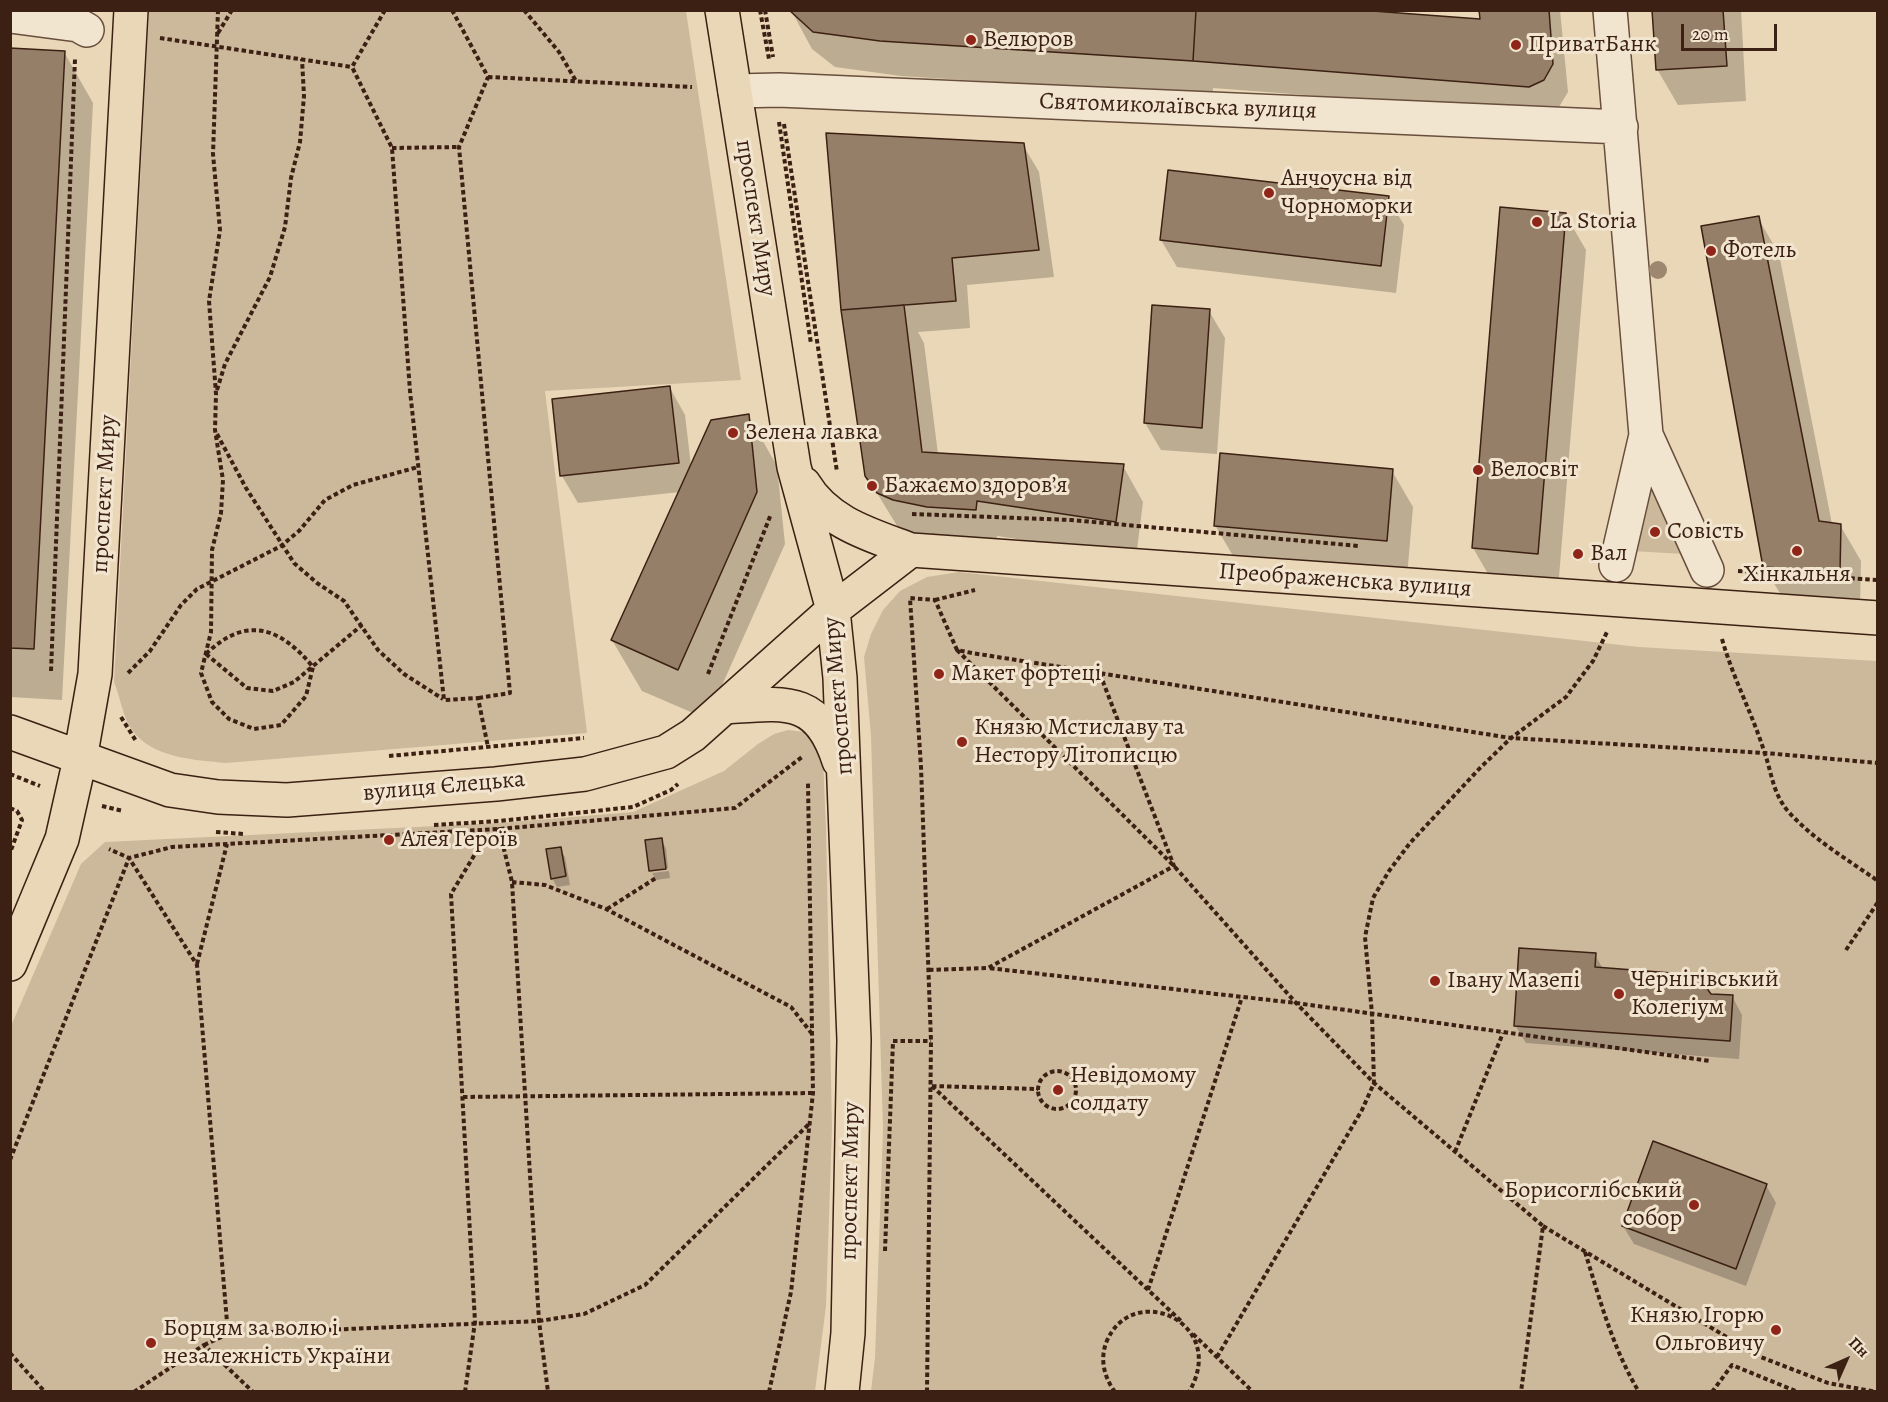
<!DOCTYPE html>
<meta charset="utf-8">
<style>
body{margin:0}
#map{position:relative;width:1888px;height:1402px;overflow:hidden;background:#ead7b7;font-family:Alegreya,serif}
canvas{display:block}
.frame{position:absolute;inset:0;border:12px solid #3c2013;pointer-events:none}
.north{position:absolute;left:1816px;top:1330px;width:60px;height:60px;-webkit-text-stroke:4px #f1e5d0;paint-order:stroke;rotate:45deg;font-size:16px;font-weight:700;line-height:24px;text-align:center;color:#3c2013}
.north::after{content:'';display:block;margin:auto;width:21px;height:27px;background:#3c2013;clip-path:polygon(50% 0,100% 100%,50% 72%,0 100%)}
.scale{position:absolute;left:1681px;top:24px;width:96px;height:27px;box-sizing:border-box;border:3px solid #3c2013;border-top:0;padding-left:8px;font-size:18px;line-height:21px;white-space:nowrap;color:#3c2013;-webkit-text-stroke:4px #f1e5d0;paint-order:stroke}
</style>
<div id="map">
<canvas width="1888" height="1402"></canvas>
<div class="frame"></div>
<div class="north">Пн</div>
<div class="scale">20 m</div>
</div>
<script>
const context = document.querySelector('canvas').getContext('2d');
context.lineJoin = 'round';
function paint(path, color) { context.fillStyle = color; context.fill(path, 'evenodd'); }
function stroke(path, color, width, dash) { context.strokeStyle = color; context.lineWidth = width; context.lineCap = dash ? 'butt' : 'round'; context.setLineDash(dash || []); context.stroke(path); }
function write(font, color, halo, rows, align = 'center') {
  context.font = font + ' Alegreya,serif'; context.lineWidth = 6; context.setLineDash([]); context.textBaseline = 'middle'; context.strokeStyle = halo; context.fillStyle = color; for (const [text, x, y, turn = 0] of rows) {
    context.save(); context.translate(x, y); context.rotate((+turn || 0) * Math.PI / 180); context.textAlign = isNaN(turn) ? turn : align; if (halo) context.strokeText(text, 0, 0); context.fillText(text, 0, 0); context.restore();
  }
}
const green = new Path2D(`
 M 149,11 L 686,11 L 741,380 L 545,391 L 587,733 L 226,763 C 195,760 152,758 132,730 C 123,718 120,696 114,682 Z
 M 1650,469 L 1684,554 L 1631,551 Z
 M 959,572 L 1639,647 L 1877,661 L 1877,1391 L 871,1391 L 875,1358 L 883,1129 L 871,736 L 864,657 L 871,634 L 883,610 L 900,591 L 927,577 Z
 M 788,730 L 805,732 L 817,743 L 823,757 L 826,830 L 832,1127 L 826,1306 L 815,1391 L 11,1392 L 11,1026 L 81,864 L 105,842 L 499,823 L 633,812 L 724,771 L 758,744 L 774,734 Z`);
const shadow = new Path2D(`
 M 791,10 L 1482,21 L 1481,10 L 1560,10 L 1568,92 L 1559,107 L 1545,113 L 1213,88 L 1213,96 L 901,76 L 835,67 L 812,49 Z
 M 1654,10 L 1741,10 L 1746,101 L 1678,105 L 1657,69 Z
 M 10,50 L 64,52 L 93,103 L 62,700 L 10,697 Z
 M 1023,145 L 1039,172 L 1054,277 L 967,285 L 970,328 L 918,332 L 924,343 L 938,454 L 1123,466 L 1143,502 L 1136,557 L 997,536 L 996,546 L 914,535 L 899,529 L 866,475 L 842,310 Z
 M 1388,198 L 1404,225 L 1396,293 L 1177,267 L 1161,240 Z
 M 1565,214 L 1586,250 L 1558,589 L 1494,584 L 1473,548 Z
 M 1758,218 L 1779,254 L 1832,524 L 1840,525 L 1861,561 L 1860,608 L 1785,602 L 1764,566 Z
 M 1209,311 L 1225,338 L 1217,454 L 1161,450 L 1145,423 Z
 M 670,388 L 685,415 L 691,466 L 748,415 L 777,466 L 785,544 L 707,719 L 642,691 L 612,640 L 680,492 L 578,503 L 562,476 L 554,401 Z
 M 1392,471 L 1413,507 L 1407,577 L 1236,561 L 1215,525 Z
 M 661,840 L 666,848 L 668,868 L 652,870 L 652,873 L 669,871 L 670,878 L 656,880 L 651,871 L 647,841 Z
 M 560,849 L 565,857 L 570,885 L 557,887 L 552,878 Z
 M 1595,955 L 1603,969 L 1710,995 L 1732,996 L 1742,1015 L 1739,1059 L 1526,1043 L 1515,1025 Z
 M 1766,1185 L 1776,1203 L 1746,1286 L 1634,1244 L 1623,1226 Z`);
const building = new Path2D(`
 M 789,10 L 1196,10 L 1193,61 L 880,41 L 813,32 Z
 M 1196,10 L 1359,10 L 1480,19 L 1479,10 L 1549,10 L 1553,64 L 1544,80 L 1529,87 L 1193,61 Z
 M 1652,10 L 1723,10 L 1727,66 L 1656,70 Z
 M 10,48 L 65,51 L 34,649 L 10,648 Z
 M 826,133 L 1024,143 L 1039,250 L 952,258 L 956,301 L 841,310 Z
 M 1168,170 L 1389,196 L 1381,266 L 1160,240 Z
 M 1500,207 L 1566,213 L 1538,554 L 1472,548 Z
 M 1759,216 L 1819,521 L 1841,524 L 1840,572 L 1763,567 L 1701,226 Z
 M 904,305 L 922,452 L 1124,464 L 1116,522 L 977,501 L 976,510 L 927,507 L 893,500 L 877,493 L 865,476 L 841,310 Z
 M 1152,305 L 1210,309 L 1202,428 L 1144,423 Z
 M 670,386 L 679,463 L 560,476 L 552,399 Z
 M 749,414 L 757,492 L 678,670 L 611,640 L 711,420 Z
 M 1220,453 L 1393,469 L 1387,541 L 1214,526 Z
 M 662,838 L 666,869 L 649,871 L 645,840 Z
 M 561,847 L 566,876 L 551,879 L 546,849 Z
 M 1519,948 L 1596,953 L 1595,967 L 1697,975 L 1711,994 L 1733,995 L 1730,1041 L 1514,1026 Z
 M 1653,1141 L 1767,1184 L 1736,1269 L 1622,1226 Z`);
const path = new Path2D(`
 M 385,10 L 352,67 L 392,148 L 410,391 L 444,700 L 478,698 L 488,747
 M 452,10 L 488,77 L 459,147 L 510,693 L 478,698
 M 524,10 L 559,52 L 576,81
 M 760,10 L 769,59
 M 765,10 L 773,57
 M 218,33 L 232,10
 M 160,38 L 352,67
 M 488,77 L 692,87
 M 779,122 L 811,344
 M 784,124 L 837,472
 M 392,148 L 459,147
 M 217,390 L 225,364 L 270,277 L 285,227 L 291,178 L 300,142 L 304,96 L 302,59
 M 217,434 L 246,488 L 294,563 L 317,583 L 344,601 L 378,650 L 404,674 L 443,699
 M 912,514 L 1071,520 L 1359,546
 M 1738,571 L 1878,580
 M 935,600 L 975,590
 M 1722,639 C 1733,678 1752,713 1764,751 C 1772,773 1772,791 1787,810 C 1812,839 1847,859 1878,881
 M 957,650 L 1174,866 L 1296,1003 L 1374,1083 L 1543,1226 L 1521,1392
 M 206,654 C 246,615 280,627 313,667 L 306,696 L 281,725 L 254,729 L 229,719 L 212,702 L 201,673 L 211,632 L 212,550 L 221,513 L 223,480 L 215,430 L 216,394 L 209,301 L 220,230 L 213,154 L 218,10
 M 206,654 L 247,688 L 273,691 L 294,682 L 362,625
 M 51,671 L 75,59
 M 128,673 L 150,651 L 181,605 L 197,589 L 281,546 L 299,531 L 325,500 L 353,485 L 418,467
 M 708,674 L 771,514
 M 1100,674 L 1174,866 L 988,968 L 1296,1003 L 1710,1061
 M 121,717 L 136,741
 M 389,756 L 584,738
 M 10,774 L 40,786
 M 102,806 L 123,811
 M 10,808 L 17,811 L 22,820 L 10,853
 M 434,825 L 499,821 L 633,807 L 671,790 L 678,784
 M 216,832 L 244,834
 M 512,882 L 545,885 L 606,909 L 791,1007 L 813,1035
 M 607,909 L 656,878
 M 1846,950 L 1878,902
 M 197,964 L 227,844
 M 929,970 L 988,968
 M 893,1041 L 931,1041
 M1038 1090a19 19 0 1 1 38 0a19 19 0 1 1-38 0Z
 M 932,1086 L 1181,1321
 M 932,1086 L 1038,1089
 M 463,1097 L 813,1093
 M 1455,1152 L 1503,1033
 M 10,1160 L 129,858 L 109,849
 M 1543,1226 L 1758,1356 L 1828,1383 L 1877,1392
 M 885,1251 L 893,1041
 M 1585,1252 C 1600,1300 1613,1349 1639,1392
 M 1148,1290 L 1242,997
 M 228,1334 L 197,965 L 129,858 L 172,847 L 499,829 L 735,808 L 802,757
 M 1193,1334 L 1253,1392
 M 204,1345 L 228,1334 L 539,1321 L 584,1314 L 645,1285 L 809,1124
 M 10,1353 L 45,1392
 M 1217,1357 L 1362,1110 L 1374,1083 L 1372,1014 L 1365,937 L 1373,898 L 1389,871 L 1410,843 L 1479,769 L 1511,738 L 1566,697 L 1593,661 L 1607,632
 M 134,1392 L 204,1345 L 253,1392
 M 465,1392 L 475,1322 L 451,894 L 481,844 L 499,829 L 512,882 L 539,1321 L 548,1392
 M 769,1392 L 791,1292 L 813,1093 L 808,783
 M 927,1392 L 931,1041 L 921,767 L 910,598 L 935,600 L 957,650 L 972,653 L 1511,738 L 1765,753 L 1878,763
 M 1115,1392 C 1104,1377 1100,1360 1106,1343 C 1131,1279 1230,1322 1189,1392
 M 1712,1392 L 1732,1365 L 1798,1392`);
const minor = new Path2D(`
 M 1610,10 L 1646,435 L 1616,565
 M 10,16 L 78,25 L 87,30
 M 735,91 L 779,90 L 1621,127
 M 1646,435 L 1707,570`);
const major = new Path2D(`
 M 722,10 L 794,467 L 833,610 L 840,678 L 854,1040 L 848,1333 L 842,1392
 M 804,484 C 827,523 871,535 911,550
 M 725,707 C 784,703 818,695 839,761
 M 10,732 L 170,790 L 218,797 L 287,800 L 496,784 L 585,774 L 666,752 L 693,735 L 833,610 L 911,550 L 1878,618
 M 10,964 L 62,839 L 80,759 L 95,674 L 131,10`);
const trees = [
 [1658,270]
];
const markers = [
 [971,40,6,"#8f2418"],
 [1516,45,6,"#8f2418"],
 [1269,193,6,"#8f2418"],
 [1537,222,6,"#8f2418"],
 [1711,251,6,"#8f2418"],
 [733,433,6,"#8f2418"],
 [1478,470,6,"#8f2418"],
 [872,486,6,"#8f2418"],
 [1655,532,6,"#8f2418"],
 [1797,551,6,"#8f2418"],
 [1578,554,6,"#8f2418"],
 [939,674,6,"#8f2418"],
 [962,742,6,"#8f2418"],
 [389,840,6,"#8f2418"],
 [1435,981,6,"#8f2418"],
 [1619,994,6,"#8f2418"],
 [1058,1090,6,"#8f2418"],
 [1694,1205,6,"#8f2418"],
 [1776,1330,6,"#8f2418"],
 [151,1343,6,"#8f2418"]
];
const poiNames = [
 ["Велюров",983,40],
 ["ПриватБанк",1528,45],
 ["Анчоусна від",1281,179],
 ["Чорноморки",1281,207],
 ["La Storia",1549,222],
 ["Фотель",1723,251],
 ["Зелена лавка",745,433],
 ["Велосвіт",1490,470],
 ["Бажаємо здоров’я",884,486],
 ["Совість",1667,532],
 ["Вал",1590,554],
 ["Хінкальня",1797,575,"center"],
 ["Макет фортеці",951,674],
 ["Князю Мстиславу та",974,728],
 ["Нестору Літописцю",974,756],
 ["Алея Героїв",401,840],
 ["Чернігівський",1631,980],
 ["Колегіум",1631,1008],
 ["Івану Мазепі",1447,981],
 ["Невідомому",1070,1076],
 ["солдату",1070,1104],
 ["Борисоглібський",1682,1191,"right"],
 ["собор",1682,1219,"right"],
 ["Князю Ігорю",1764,1316,"right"],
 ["Ольговичу",1764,1344,"right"],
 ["Борцям за волю і",163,1329],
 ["незалежність України",163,1357]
];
const streetNames = [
 ["Святомиколаївська вулиця",1178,107,2],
 ["проспект Миру",755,218,81],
 ["проспект Миру",105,494,-87],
 ["Преображенська вулиця",1345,581,4],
 ["проспект Миру",839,696,-95],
 ["вулиця Єлецька",444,787,-5],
 ["проспект Миру",851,1181,-89]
];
paint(green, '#ccb89b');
paint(shadow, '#0003');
paint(building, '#967f68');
stroke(building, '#3c2013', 1.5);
stroke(minor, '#684e3c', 36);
stroke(major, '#3c2013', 36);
stroke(path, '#3c2013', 4, [4.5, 3]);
stroke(minor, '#f1e5d0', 33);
stroke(major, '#ead7b7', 33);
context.fillStyle = '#9e8770';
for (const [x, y] of trees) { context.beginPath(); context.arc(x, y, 9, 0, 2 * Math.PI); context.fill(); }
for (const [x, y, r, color] of markers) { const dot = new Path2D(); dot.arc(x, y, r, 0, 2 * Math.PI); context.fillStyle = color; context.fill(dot); stroke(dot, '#f1e5d0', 2); }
write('24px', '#3c2013', '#f1e5d0', poiNames, 'left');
write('24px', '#3c2013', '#f1e5d0', streetNames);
</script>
